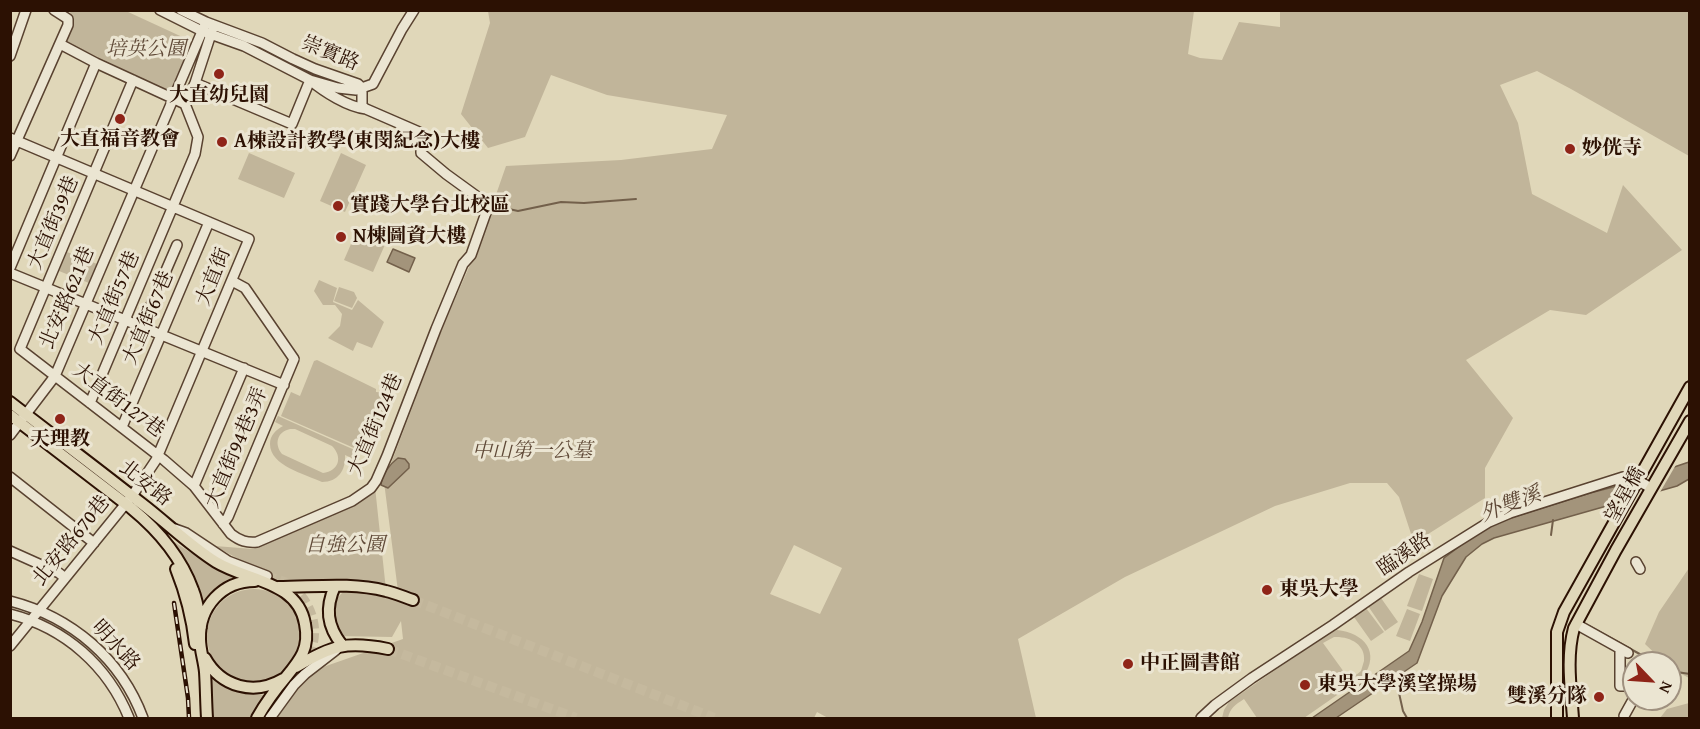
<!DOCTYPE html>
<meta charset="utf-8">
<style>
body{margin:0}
#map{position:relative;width:1700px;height:729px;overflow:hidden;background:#e0d7b9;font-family:"Gentium Book Plus",serif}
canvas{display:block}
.frame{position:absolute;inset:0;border:12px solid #2c1103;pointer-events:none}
.north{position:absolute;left:1622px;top:651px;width:60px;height:60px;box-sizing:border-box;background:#ebe5d2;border:2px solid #9f907f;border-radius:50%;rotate:115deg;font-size:16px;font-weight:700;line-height:24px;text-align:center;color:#2c1103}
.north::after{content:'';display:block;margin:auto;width:21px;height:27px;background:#8f2418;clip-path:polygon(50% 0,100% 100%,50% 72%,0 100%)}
</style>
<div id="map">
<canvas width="1700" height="729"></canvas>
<div class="frame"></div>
<div class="north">N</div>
</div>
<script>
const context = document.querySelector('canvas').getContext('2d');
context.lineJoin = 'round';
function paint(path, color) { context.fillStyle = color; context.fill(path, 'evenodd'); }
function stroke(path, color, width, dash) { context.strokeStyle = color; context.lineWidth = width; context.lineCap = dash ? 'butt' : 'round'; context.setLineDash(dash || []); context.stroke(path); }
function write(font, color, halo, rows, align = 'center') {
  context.font = font + ' "Gentium Book Plus","Noto Serif TC",serif'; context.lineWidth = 6; context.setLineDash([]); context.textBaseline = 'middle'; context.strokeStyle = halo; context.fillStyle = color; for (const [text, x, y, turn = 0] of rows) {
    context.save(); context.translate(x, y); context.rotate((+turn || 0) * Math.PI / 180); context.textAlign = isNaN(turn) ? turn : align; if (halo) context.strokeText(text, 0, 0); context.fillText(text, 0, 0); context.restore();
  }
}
const green = new Path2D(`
 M 66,10 L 126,11 L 191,41 L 184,65 L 172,93 L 65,41 L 71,13 Z
 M 488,11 L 1194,11 L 1188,54 L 1200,58 L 1222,60 L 1239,22 L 1280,27 L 1280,11 L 1689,11 L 1689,156 L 1571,89 L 1537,71 L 1500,85 L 1518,123 L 1532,194 L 1607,233 L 1623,185 L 1682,250 L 1586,315 L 1550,310 L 1466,360 L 1513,418 L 1485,468 L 1485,498 L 1414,543 L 1399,497 L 1387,483 L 1350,483 L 1275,506 L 1125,577 L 1018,639 L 1036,718 L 828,718 L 817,712 L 814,718 L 272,718 L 309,672 L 403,639 L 401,621 L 392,637 L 336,636 L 333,602 L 345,590 L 399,599 L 384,482 L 444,324 L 477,249 L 506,166 L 621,160 L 712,149 L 727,115 L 607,95 L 551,75 L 525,137 L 488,148 L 461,114 L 490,23 ZM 794,545 L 842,568 L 820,614 L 770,594 Z
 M 249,153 L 295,173 L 284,198 L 238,179 Z
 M 341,153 L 366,165 L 345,212 L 320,201 Z
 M 358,228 L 387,240 L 373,272 L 344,260 Z
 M 67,252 L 97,264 L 89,283 L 59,271 Z
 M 319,280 L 337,288 L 333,302 L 352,310 L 358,300 L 384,322 L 372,348 L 357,342 L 353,351 L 328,338 L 340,326 L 342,314 L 335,305 L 323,305 L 314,291 Z
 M 339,287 L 354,292 L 357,298 L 352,308 L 334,301 Z
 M 317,360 L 376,389 L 376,392 L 386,393 L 386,397 L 393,399 L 370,455 L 281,416 L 291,392 L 300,396 L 314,361 Z
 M 278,416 L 357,451 L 354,459 L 345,455 C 346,470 338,482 322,482 C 305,474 270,466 270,444 C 270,435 276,430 283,426 L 275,422 ZM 290,429 L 295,429 L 332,446 C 343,457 339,471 323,473 L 282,454 C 274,444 277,432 290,429 Z
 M 375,487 L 386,590 L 280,582 L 215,546 L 253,549 L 361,498 Z
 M 171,540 L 218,570 L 236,576 L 218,588 L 202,604 Z
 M 1689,568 L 1689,678 L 1670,668 L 1670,663 L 1665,663 L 1645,644 L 1659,612 Z
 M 1419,574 L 1433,579 L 1422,611 L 1407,606 Z
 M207 636a47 47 0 1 1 94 0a47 47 0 1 1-94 0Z
 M 1381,598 L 1398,622 L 1385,631 L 1368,606 Z
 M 1366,608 L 1384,632 L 1371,641 L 1354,617 Z
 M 1407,609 L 1420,614 L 1410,641 L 1396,636 Z
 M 1337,630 C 1364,633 1381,652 1363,677 L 1304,718 L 1257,718 L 1244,699 C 1235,705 1230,708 1228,718 L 1222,718 L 1224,710 L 1229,702 L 1330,632 ZM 1334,637 C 1349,636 1366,644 1364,661 C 1363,664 1362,668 1361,671 C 1358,674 1352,677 1349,679 L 1323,643 Z
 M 210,676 L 230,690 L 264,695 L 251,718 L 213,718 Z
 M 1689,703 L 1689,718 L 1660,718 L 1667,709 Z`);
const water = new Path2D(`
 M 393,249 L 415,258 L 409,272 L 387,262 Z
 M 398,458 L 405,459 L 409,464 L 409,468 L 388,488 L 381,485 C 382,474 390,464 398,458 Z
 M 1689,462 L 1689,479 L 1677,486 L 1494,538 L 1482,544 L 1466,557 L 1442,596 L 1417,663 L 1336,718 L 1312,718 L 1409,651 L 1422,622 L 1444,558 L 1488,525 L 1590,493 L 1621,485 Z`);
const pier = new Path2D(`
 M 1677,463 L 1659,494 L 1610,508 L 1623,483 Z`);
const stream = new Path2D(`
 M 491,205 L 518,211 L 561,202 L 584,203 L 636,199
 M 1551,535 L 1553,520
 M 1589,626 L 1656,663
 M 1670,671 L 1690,674
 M 1395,675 L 1403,711 L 1407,718`);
const minorTunnel = new Path2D(`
 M 267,576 C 274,578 283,580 289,584 C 309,598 321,626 311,650 C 308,659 302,666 297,674`);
const majorTunnel = new Path2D(`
 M 413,600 L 714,718
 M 388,649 L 576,718`);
const minor = new Path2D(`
 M 160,10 L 202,31 L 244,46 L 310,80 L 338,88 L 356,90 L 373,84 L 402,29 L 414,10
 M 181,10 L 206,22 L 262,43 L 293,59 L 315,69 L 358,84 L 362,88
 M 60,44 L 96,63 L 185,104 L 198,137 L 195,154 L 90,403
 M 10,56 L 26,10
 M 133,80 L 20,349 L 164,460 L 194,486 L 231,534 C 240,541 247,543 257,542 L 352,501 L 371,488 L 376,481 L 387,456 L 436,329 L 463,264 L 471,255 L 488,207 L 486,203 L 446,174 L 421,153 L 421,135 L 419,132 L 366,109 L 362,106 L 362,88
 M 195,83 L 292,124 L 310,80 C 324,92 348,107 366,109
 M 185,104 L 195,83 L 212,31
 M 10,138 L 249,239 L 156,460 L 132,496 L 10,646
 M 10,156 L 68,25 L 68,19 L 54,10
 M 10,268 L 96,63
 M 10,273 L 284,385
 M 142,326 L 177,245
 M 122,427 L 209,222
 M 10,435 L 55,376 L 206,22
 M 10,477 L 94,543
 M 194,486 L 244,368
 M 223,524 L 228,517 L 294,359 L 245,288 L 232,281
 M 175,529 L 186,533 L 228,561 L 267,576
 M 10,551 L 59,573 L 65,578
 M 1636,562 L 1640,569
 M 10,601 C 72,617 121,659 143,718
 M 10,614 C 65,628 108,666 129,718
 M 1576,624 L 1628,653
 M 1620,649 L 1620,686 L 1634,686
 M 1624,716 L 1634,698
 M 270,718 L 294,685 L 305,674 L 336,650
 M 1201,718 L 1215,705 L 1252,678 L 1333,625 L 1409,572 L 1489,522 L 1510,513 L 1623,477 L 1637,480 L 1651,488`);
const major = new Path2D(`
 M 10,402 C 54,436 98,469 141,503 C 166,522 189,545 216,562 C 247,581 298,581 305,624 C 310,648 300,660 286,677 C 275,690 265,704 257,718
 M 10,415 L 131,508 C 158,530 181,557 193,590 C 198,602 199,614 201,627
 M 176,569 C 186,594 192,617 195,644
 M 335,586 C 325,608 327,626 342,645
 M 278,587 C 314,587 351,582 386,591 C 395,593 404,597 413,600
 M 205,658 C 221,687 254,696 283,679
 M 296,667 C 332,645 347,641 388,649
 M 207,718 C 206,703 206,687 205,672 C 204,661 200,650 200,639 C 199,607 222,581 255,581
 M 1557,718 L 1557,632 L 1564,612 L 1690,387
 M 1573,718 C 1571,689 1566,657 1574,628 L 1616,550 L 1690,421`);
const rail = new Path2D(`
 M 174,603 L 188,698 L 189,718`);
const markers = [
 [219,74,6,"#8f2418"],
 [120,119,6,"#8f2418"],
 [222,142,6,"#8f2418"],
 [1570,149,6,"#8f2418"],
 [338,206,6,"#8f2418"],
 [341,237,6,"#8f2418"],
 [60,419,6,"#8f2418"],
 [1267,590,6,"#8f2418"],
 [1128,664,6,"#8f2418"],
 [1305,685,6,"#8f2418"],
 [1599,697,6,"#8f2418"]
];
const parkNames = [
 ["培英公園",146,50],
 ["中山第一公墓",532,452],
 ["自強公園",345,546]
];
const streetNames = [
 ["崇實路",330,54,22],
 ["大直街39巷",54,223,-67],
 ["大直街",214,277,-68],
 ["北安路621巷",68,298,-67],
 ["大直街57巷",115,298,-67],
 ["大直街67巷",149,318,-67],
 ["大直街127巷",118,401,37],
 ["大直街124巷",376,425,-67],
 ["大直街94巷3弄",237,448,-67],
 ["北安路",145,484,38],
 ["望星橋",1626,495,-61],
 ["北安路670巷",72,541,-51],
 ["臨溪路",1405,555,-34],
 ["明水路",115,646,47]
];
const poiNames = [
 ["大直幼兒園",219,96,"center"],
 ["大直福音教會",120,140,"center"],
 ["A棟設計教學(東閔紀念)大樓",234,142],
 ["妙侊寺",1582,149],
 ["實踐大學台北校區",350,206],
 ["N棟圖資大樓",353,237],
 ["天理教",60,440,"center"],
 ["東吳大學",1279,590],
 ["中正圖書館",1140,664],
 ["東吳大學溪望操場",1317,685],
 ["雙溪分隊",1587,697,"right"]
];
const waterNames = [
 ["外雙溪",1511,505,-21]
];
paint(green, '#c1b59a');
paint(water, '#a3947b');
stroke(water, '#73604b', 1.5);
paint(pier, '#e0d7b9');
stroke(stream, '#73604b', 2);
stroke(minorTunnel, '#c5b99e', 9, [9, 4.5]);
stroke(majorTunnel, '#c5b99e', 10, [10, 5]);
stroke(minor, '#594230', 12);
stroke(major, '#2c1103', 14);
stroke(minor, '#ebe5d2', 9);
stroke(major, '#e0d7b9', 10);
stroke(rail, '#2c1103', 4.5);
stroke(rail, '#ebe5d2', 2, [7]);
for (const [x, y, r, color] of markers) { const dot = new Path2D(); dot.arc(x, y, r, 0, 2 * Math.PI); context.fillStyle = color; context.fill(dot); stroke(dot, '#ebe5d2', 2); }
write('italic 20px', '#604a38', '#ebe5d2', parkNames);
write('20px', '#2c1103', '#ebe5d2', streetNames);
write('bold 20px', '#2c1103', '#ebe5d2', poiNames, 'left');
write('italic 21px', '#5c4533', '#ebe5d2', waterNames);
</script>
